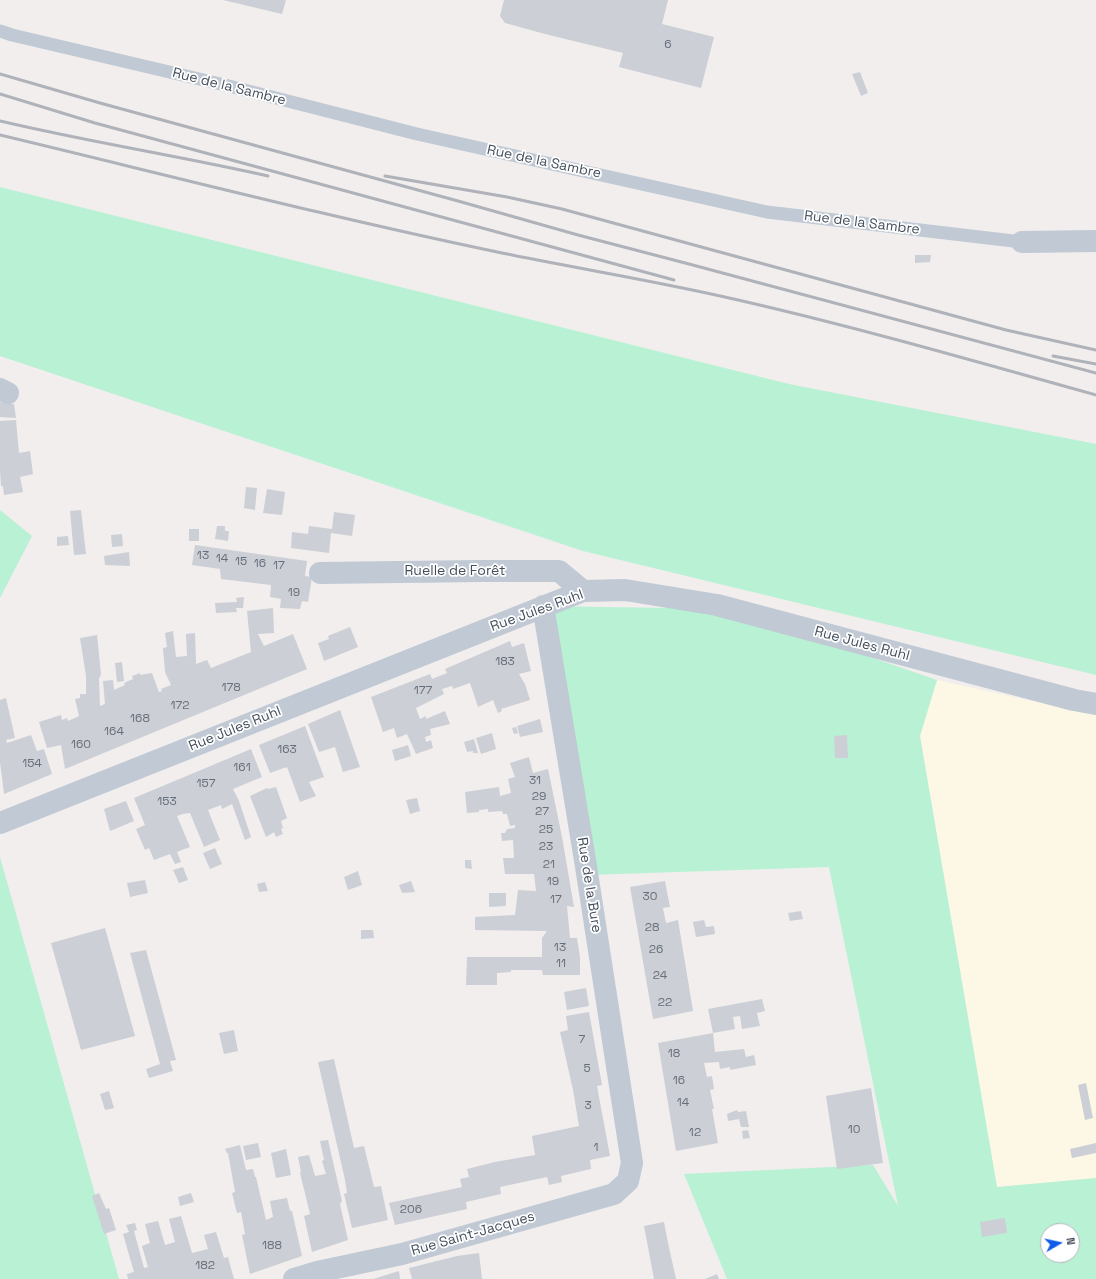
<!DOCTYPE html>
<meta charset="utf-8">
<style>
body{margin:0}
#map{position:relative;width:1096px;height:1279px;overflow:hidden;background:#f1eeed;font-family:"Space Grotesk",sans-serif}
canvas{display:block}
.north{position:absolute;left:1040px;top:1223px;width:40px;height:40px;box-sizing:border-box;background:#fff;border:1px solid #b5b9be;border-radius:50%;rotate:81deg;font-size:11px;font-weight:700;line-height:16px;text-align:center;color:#454f5c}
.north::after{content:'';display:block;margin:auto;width:14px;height:18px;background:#105ce8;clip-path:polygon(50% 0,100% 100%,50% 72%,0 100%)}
</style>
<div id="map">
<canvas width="1096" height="1279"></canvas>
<div class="north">N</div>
</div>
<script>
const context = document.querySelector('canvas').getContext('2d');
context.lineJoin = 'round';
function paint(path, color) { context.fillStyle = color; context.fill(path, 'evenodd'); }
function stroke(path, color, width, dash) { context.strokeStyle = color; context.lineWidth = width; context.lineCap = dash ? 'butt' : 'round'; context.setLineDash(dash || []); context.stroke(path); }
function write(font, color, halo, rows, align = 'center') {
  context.font = font + ' "Space Grotesk",sans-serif'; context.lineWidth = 3.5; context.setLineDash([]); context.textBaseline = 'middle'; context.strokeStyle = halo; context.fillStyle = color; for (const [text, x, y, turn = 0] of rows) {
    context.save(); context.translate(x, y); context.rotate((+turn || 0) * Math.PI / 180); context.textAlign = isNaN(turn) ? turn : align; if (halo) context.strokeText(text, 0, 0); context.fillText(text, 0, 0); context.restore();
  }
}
const commercial = new Path2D(`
 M 937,680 L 1096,715 L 1096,1178 L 997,1188 L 920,736 Z`);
const green = new Path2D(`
 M 0,187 L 789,384 L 1096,444 L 1096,675 L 583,551 L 0,356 Z
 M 0,510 L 32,536 L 0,598 Z
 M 543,606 L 731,609 L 937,680 L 920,736 L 997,1187 L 1096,1178 L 1096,1279 L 727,1279 L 684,1174 L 873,1165 L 898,1206 L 829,867 L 588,875 ZM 1048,1231 L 1072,1231 L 1072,1255 L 1048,1255 Z
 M 0,857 L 119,1279 L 0,1279 Z`);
const building = new Path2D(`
 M 223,0 L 286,0 L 282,14 Z
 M 504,0 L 668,0 L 662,24 L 714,37 L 701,88 L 619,67 L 623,53 L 545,34 L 505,23 L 500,16 Z
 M 860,72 L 868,93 L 861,96 L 852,74 Z
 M 915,255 L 931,255 L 930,262 L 915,263 Z
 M 0,402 L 14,404 L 16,418 L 0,417 Z
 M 16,420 L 19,453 L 30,451 L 33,474 L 20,477 L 23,492 L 4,495 L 3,486 L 1,486 L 0,470 L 0,421 Z
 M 246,487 L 257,488 L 255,510 L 244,508 Z
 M 267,489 L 285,492 L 282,515 L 263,513 Z
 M 81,510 L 86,554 L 74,555 L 70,511 Z
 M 334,512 L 355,515 L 352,536 L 331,533 L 329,553 L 291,548 L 292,532 L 308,534 L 309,526 L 332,529 Z
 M 217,526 L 225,526 L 225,531 L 229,531 L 228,541 L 215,539 Z
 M 189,529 L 199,529 L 199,541 L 189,541 Z
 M 122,534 L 123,546 L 112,547 L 111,535 Z
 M 68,536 L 69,545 L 57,546 L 57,537 Z
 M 195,545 L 307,561 L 305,576 L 312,577 L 308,602 L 302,601 L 300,609 L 280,608 L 281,599 L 270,597 L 271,585 L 221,579 L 220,569 L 192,565 Z
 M 129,552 L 130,566 L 105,565 L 104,556 Z
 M 244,597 L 243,608 L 236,608 L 237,612 L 216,613 L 215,603 L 237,602 L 236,598 Z
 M 273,608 L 274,633 L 258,634 L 264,646 L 293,634 L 307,669 L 65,769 L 61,745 L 47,748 L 39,722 L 61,715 L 62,720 L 67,718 L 68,721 L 79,716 L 75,699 L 80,698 L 80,694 L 86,694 L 86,676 L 80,638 L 97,635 L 101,674 L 99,679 L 100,706 L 105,704 L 103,681 L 113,680 L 114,690 L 125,685 L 124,683 L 133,679 L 132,676 L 140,673 L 140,675 L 152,673 L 159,692 L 162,691 L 161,689 L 171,685 L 165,672 L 163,648 L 167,647 L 165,633 L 173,631 L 176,657 L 187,656 L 186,634 L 195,633 L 196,664 L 207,660 L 211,668 L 251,652 L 247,611 Z
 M 350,627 L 358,647 L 324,661 L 318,643 L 329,639 L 328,636 Z
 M 510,641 L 512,647 L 524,643 L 531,671 L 519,674 L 525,684 L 530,700 L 501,709 L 502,711 L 498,713 L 493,700 L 478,707 L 470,683 L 453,689 L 452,686 L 442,689 L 444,694 L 416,708 L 420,719 L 426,716 L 426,719 L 445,711 L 450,724 L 430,729 L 431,735 L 425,737 L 426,742 L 431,740 L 433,748 L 416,754 L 407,734 L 397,738 L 394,728 L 383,732 L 371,697 L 430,674 L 432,679 L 447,673 L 445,669 Z
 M 122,662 L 124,681 L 117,682 L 115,663 Z
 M 6,698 L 15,738 L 6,740 L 7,743 L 31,735 L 37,751 L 44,749 L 52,774 L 4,794 L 0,762 L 0,700 Z
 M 340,710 L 360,767 L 343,772 L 335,747 L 319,752 L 308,724 Z
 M 540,719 L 543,732 L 520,737 L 517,726 Z
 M 305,726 L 324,777 L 309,782 L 316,796 L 300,802 L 287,767 L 270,773 L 259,745 Z
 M 516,727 L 518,733 L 514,734 L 512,728 Z
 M 492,733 L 496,749 L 481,754 L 476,738 Z
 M 847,735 L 848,758 L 835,758 L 834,736 Z
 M 474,739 L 478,753 L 473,753 L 473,751 L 467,752 L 464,742 Z
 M 408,745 L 411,756 L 395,761 L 392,750 Z
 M 251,749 L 262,777 L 233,789 L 239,801 L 251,837 L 245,840 L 232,804 L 222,809 L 221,805 L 208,810 L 220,840 L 204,847 L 190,813 L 183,814 L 177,816 L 190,847 L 177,852 L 181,862 L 175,864 L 170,854 L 154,860 L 149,848 L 145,850 L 136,829 L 145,825 L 134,798 Z
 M 529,757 L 533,773 L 548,769 L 562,837 L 574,907 L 567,906 L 570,938 L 577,938 L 580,957 L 580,975 L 543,975 L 542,970 L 511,970 L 511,972 L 497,973 L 497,985 L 466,985 L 467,957 L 542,957 L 542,938 L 547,931 L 475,930 L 475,917 L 515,915 L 518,890 L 536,891 L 534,874 L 505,874 L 503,858 L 514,858 L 513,840 L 502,841 L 501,833 L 505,833 L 507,829 L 515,828 L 515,825 L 510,826 L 507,814 L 503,814 L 502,811 L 488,812 L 488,809 L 479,810 L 479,812 L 467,813 L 465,792 L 499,787 L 500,796 L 511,793 L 508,779 L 515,777 L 510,763 Z
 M 276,787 L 287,818 L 281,821 L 283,828 L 281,829 L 283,834 L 276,837 L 274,832 L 266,837 L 250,796 L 267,788 L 268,789 Z
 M 417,798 L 420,811 L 410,814 L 406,800 Z
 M 126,801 L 134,821 L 110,831 L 104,809 Z
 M 215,848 L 222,864 L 210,869 L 203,853 Z
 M 465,860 L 471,860 L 472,869 L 465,868 Z
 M 183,867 L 188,880 L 179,883 L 173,870 Z
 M 358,871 L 362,885 L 348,890 L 344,877 Z
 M 145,880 L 148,893 L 130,897 L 127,883 Z
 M 411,881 L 415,892 L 402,893 L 399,885 Z
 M 665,881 L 670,907 L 663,908 L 666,923 L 678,920 L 693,1011 L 653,1019 L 630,887 Z
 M 265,882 L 268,891 L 259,892 L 257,884 Z
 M 489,893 L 506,893 L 506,906 L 489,907 Z
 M 801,911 L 803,919 L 790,921 L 788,913 Z
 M 704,920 L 706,927 L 714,926 L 715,934 L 696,937 L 693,922 Z
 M 105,928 L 135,1036 L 81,1050 L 51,943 Z
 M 361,930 L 373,930 L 374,938 L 361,939 Z
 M 146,950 L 176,1060 L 170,1061 L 173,1071 L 149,1078 L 146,1069 L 160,1064 L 130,953 Z
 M 586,988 L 589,1006 L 567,1010 L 564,992 Z
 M 762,999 L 765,1011 L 757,1013 L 760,1026 L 742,1029 L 740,1016 L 733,1017 L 735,1029 L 713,1033 L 708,1009 Z
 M 589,1012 L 602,1085 L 597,1086 L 610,1156 L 590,1160 L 591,1169 L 561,1176 L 562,1182 L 549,1185 L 547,1177 L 500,1187 L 501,1194 L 466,1202 L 467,1209 L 395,1225 L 389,1203 L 462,1187 L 460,1179 L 469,1177 L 467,1169 L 495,1162 L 535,1155 L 532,1136 L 579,1126 L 573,1090 L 560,1032 L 568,1030 L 566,1016 Z
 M 234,1030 L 238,1051 L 224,1054 L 219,1033 Z
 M 713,1033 L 715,1052 L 744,1049 L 746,1057 L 754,1055 L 756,1065 L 730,1070 L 730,1067 L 720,1069 L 719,1062 L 704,1063 L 707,1077 L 712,1076 L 714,1089 L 710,1090 L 714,1109 L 712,1109 L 718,1143 L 676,1151 L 658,1043 Z
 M 334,1059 L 354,1148 L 364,1146 L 374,1187 L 381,1186 L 388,1220 L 352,1228 L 344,1194 L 347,1193 L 345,1180 L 318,1062 Z
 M 1086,1083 L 1093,1118 L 1085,1120 L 1078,1085 Z
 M 871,1088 L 883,1163 L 837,1169 L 826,1096 Z
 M 109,1091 L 114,1108 L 105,1110 L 100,1094 Z
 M 737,1110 L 738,1112 L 746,1111 L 749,1127 L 741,1127 L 739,1119 L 728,1121 L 727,1114 Z
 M 748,1130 L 750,1138 L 743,1139 L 742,1131 Z
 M 328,1140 L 342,1201 L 340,1204 L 348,1240 L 312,1252 L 304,1216 L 310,1214 L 300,1173 L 301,1172 L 298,1157 L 309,1155 L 315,1176 L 326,1174 L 322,1161 L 324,1160 L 320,1141 Z
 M 258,1143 L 261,1157 L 246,1160 L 243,1146 Z
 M 1096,1143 L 1096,1153 L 1072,1158 L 1070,1149 Z
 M 240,1145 L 246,1170 L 253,1169 L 255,1177 L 256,1177 L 266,1220 L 273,1217 L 270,1201 L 287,1198 L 290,1211 L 292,1211 L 302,1256 L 250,1274 L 242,1235 L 245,1234 L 241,1212 L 237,1213 L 232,1193 L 235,1192 L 228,1153 L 227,1153 L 225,1149 Z
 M 286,1149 L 291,1175 L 276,1178 L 271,1153 Z
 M 99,1193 L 106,1209 L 109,1208 L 116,1230 L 104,1234 L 92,1196 Z
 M 191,1193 L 194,1202 L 180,1206 L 178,1197 Z
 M 181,1216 L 192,1253 L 208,1249 L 204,1235 L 216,1232 L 224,1258 L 228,1257 L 234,1279 L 128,1279 L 127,1274 L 134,1272 L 123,1234 L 129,1232 L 126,1225 L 135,1223 L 137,1230 L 134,1231 L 144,1268 L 148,1267 L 142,1246 L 150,1243 L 145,1224 L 158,1221 L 165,1245 L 175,1242 L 169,1219 Z
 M 1005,1218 L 1007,1233 L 982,1237 L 980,1222 Z
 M 664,1222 L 668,1243 L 676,1279 L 654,1279 L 644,1226 Z
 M 479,1253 L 482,1279 L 412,1279 L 409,1268 L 457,1256 Z
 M 399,1271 L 400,1279 L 373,1279 Z
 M 717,1274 L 719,1279 L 705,1279 Z`);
const lane = new Path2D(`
 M 0,31 L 12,35 L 229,86 L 417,134 L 767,212 L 1022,242`);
const street = new Path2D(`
 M 1022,242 L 1096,241
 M 0,389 L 8,393
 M 320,573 L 480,571 L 559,571 L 583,591
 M 0,823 L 583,591 L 625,590 L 717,605 L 1074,700 L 1096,704
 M 294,1279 L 317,1272 L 402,1254 L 614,1194 L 628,1181 L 632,1163 L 585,860 L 543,606`);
const rail = new Path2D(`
 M 0,74 L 100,103 L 458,201 L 578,235 L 689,264 L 1096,373
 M 0,94 L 95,123 L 674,280
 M 0,121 C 89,142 179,156 268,176
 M 0,135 C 167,175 333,218 502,253 C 585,270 669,283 751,303 C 867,330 981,363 1096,395
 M 385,176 L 507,197 L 562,209 L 1006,330 L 1096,350
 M 1053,356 L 1096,364`);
const numberNames = [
 ["6",668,45],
 ["13",203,556],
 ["14",222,559],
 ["15",241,562],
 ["16",260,564],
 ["17",279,566],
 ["19",294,593],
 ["183",505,662],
 ["178",231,688],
 ["177",423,691],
 ["172",180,706],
 ["168",140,719],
 ["164",114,732],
 ["160",81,745],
 ["163",287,750],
 ["154",32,764],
 ["161",242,768],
 ["31",535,781],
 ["157",206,784],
 ["29",539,797],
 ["153",167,802],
 ["27",542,812],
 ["25",546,830],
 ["23",546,847],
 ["21",549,865],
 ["19",553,882],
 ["30",650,897],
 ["17",556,900],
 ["28",652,928],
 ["13",560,948],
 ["26",656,950],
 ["11",561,964],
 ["24",660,976],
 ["22",665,1003],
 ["7",582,1040],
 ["18",674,1054],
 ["5",587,1069],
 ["16",679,1081],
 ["14",683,1103],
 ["3",588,1106],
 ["10",854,1130],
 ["12",695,1133],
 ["1",596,1148],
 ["206",411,1210],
 ["188",272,1246],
 ["182",205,1266]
];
const streetNames = [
 ["Rue de la Sambre",229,87,14],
 ["Rue de la Sambre",544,162,12],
 ["Rue de la Sambre",862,223,7],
 ["Ruelle de Forêt",455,571],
 ["Rue Jules Ruhl",537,611,-20],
 ["Rue Jules Ruhl",862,644,15],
 ["Rue Jules Ruhl",235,729,-22],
 ["Rue de la Bure",589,885,81],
 ["Rue Saint-Jacques",473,1234,-16]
];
paint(commercial, '#fdf8e5');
paint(green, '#b9f1d4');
paint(building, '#cccfd6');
stroke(lane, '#c0c9d4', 13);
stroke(street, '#c0c9d4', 22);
stroke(rail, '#afb2b9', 3);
write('12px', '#676f7a', null, numberNames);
write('14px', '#454f5c', '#fff', streetNames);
</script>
